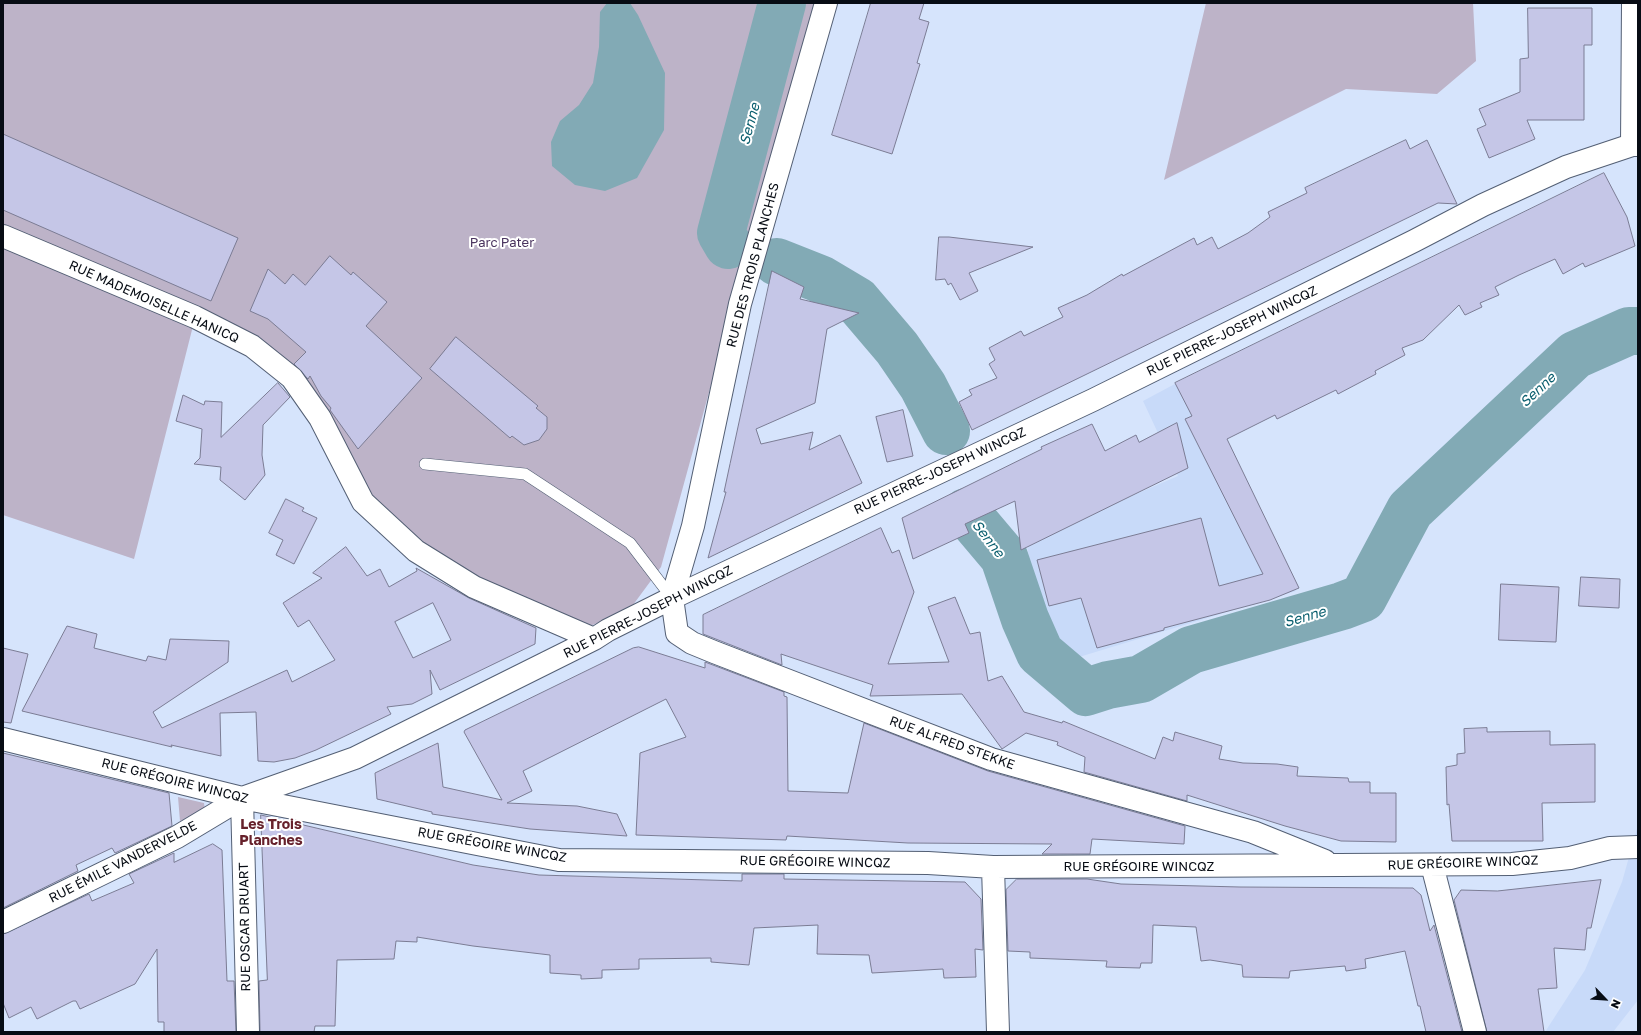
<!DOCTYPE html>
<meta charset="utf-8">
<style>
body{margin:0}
#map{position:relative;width:1641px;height:1035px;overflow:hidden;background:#d6e4fc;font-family:"Golos Text",sans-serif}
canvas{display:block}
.frame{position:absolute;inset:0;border:4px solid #070c14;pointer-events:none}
.north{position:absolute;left:1585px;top:979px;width:40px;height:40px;-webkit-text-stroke:3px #fff;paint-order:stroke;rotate:115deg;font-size:11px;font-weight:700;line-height:16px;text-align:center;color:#070c14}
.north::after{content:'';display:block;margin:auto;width:14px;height:18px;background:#070c14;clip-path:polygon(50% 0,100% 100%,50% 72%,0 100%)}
</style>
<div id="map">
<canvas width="1641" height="1035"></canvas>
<div class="frame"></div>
<div class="north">N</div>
</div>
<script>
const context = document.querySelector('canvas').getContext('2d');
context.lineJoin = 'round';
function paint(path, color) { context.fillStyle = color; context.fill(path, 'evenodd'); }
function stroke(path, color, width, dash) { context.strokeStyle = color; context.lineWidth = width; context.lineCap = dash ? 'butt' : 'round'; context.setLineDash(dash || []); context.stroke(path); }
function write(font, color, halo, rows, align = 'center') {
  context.font = font + ' "Golos Text",sans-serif'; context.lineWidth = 4; context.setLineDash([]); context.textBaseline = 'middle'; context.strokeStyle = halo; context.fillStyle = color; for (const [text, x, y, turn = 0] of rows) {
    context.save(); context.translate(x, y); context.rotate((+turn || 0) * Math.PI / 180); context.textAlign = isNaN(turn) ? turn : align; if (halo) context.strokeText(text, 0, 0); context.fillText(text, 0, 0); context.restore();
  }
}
const built = new Path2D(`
 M 1186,378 L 1296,591 L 1066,661 L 1039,612 L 1026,541 L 1178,476 L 1143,401 Z
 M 1638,825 L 1638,1000 L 1613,1032 L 1545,1032 L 1585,970 L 1622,882 Z`);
const green = new Path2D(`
 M 3,3 L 816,3 L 661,567 L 630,609 L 581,630 L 457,574 L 374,502 L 310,386 L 195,318 L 134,559 L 3,515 Z
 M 1206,3 L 1473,3 L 1476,61 L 1437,94 L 1346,89 L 1164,180 Z
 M 178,797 L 204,803 L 205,811 L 180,821 Z`);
const water = new Path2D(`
 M 607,3 L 630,3 L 638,15 L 665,73 L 664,130 L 637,178 L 605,191 L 575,185 L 552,166 L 551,142 L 560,121 L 579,105 L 593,83 L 599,47 L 600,12 Z`);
const river = new Path2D(`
 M 728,245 L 721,233 L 782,3
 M 777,262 L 820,279 L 857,301 L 897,348 L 923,386 L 946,431
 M 966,512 L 1004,557 L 1025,619 L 1040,653 L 1086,692 L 1108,685 L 1141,679 L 1191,650 L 1342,606 L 1363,598 L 1410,510 L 1575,355 L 1629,331 L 1638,331`);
const building = new Path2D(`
 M 871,3 L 924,3 L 919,19 L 929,22 L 917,63 L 920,64 L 892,154 L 832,135 Z
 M 1528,8 L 1592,8 L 1592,45 L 1584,45 L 1584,120 L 1527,120 L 1535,139 L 1489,158 L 1477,129 L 1486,125 L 1479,109 L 1520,92 L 1520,59 L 1528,58 Z
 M 3,134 L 238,238 L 211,301 L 3,210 Z
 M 1406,140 L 1410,149 L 1427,140 L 1457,204 L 1438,203 L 972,430 L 959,402 L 972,395 L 969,390 L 997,378 L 989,364 L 995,360 L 989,348 L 1021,331 L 1024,336 L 1063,317 L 1058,308 L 1087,295 L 1122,274 L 1123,276 L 1194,238 L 1197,245 L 1212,237 L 1218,249 L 1248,233 L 1270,217 L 1268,212 L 1307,193 L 1305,188 Z
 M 1604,173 L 1627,217 L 1635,246 L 1585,267 L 1583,263 L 1563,274 L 1555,259 L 1519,275 L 1495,287 L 1499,295 L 1480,303 L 1482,307 L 1465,315 L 1459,305 L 1423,340 L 1402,348 L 1405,355 L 1375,371 L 1376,374 L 1338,394 L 1336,390 L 1277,419 L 1275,415 L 1227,439 L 1299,588 L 1270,600 L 1164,628 L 1164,630 L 1097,648 L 1081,598 L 1049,606 L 1037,560 L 1201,518 L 1219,586 L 1263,574 L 1185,419 L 1192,416 L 1175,383 Z
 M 939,237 L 949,237 L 1033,247 L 969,273 L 978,291 L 960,300 L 951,283 L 948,285 L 945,279 L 936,280 Z
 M 330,256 L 351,275 L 353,272 L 387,302 L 366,326 L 422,378 L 358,449 L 330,410 L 331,408 L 321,396 L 310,376 L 308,379 L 294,364 L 306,352 L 268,319 L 250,311 L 268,269 L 285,284 L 293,274 L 305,285 Z
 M 772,271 L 804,287 L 800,299 L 859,313 L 827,329 L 815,403 L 756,429 L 761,444 L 813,432 L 809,450 L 840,435 L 862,483 L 708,558 L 726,492 L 724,492 L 730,464 Z
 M 456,337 L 538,406 L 536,408 L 547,417 L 547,429 L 539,440 L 524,445 L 512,436 L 510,438 L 430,369 Z
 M 278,383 L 290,397 L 263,425 L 262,455 L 265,475 L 245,500 L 220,480 L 221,467 L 194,464 L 200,458 L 202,429 L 176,421 L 183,395 L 204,405 L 205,401 L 222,402 L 221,437 Z
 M 903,410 L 913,456 L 887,462 L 876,417 Z
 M 1177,423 L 1188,468 L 1021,550 L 1015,501 L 965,524 L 969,533 L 913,559 L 902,518 L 1042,449 L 1041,447 L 1092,424 L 1105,451 L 1136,435 L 1139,442 Z
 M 286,499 L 304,508 L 302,511 L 317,518 L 294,564 L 276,555 L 283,540 L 269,533 Z
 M 881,528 L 892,553 L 899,550 L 914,592 L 888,664 L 949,662 L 928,607 L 955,597 L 970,634 L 980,632 L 988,681 L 1002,676 L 1024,712 L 1062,723 L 1063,721 L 1155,759 L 1163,737 L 1173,741 L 1175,732 L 1222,746 L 1219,759 L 1243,763 L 1277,764 L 1298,767 L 1297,776 L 1348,778 L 1349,782 L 1370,782 L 1370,793 L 1396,793 L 1396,842 L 1341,841 L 1285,826 L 1187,795 L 1187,801 L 1084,772 L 1085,757 L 1057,745 L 1058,742 L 1026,733 L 1002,749 L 962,694 L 870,696 L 873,685 L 781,654 L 782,665 L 703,634 L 703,615 Z
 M 346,547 L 367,576 L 380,569 L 389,587 L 417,571 L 416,568 L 469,598 L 536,628 L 535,644 L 440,690 L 430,670 L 432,694 L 412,704 L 387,707 L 391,714 L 316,750 L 295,758 L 274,762 L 258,761 L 256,712 L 220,713 L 221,756 L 171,745 L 172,747 L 22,711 L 67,626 L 97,634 L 94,648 L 146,661 L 148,656 L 166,660 L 170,639 L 229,641 L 228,662 L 153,712 L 162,728 L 287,670 L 292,682 L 335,660 L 309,620 L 298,627 L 283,603 L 322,578 L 313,573 ZM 433,603 L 451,640 L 413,658 L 395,622 Z
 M 1581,577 L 1620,579 L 1619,608 L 1579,606 Z
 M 1501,584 L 1559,587 L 1556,642 L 1499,640 Z
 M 639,647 L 705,668 L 705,662 L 784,692 L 784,696 L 787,697 L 788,791 L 848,793 L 864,723 L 988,771 L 1185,826 L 1184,844 L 1092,839 L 1090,854 L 1042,854 L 1052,844 L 908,843 L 787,836 L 786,840 L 636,835 L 640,753 L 686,737 L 666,699 L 523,771 L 532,791 L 507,803 L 577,806 L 617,814 L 627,836 L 530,829 L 432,814 L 432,812 L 377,799 L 375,773 L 438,743 L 443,787 L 502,800 L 464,732 L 465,730 L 633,648 Z
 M 3,648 L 28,654 L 11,723 L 3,722 Z
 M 1487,728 L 1487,732 L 1550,731 L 1550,745 L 1595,744 L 1595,802 L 1542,803 L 1543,841 L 1452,841 L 1449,804 L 1447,805 L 1446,767 L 1457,765 L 1457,754 L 1465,753 L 1464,729 Z
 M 3,753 L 169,793 L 172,826 L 115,853 L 112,848 L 76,865 L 78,871 L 3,908 Z
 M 261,815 L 473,865 L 539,875 L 742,881 L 742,874 L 784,874 L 784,879 L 965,882 L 981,899 L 983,950 L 975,949 L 976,977 L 944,978 L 943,969 L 872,973 L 869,955 L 817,954 L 818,925 L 754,928 L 749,965 L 711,962 L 711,958 L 639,959 L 639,969 L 602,970 L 602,978 L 581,979 L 581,975 L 550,973 L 550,955 L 473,946 L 417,937 L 417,942 L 396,941 L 394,959 L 337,960 L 335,1026 L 315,1026 L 314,1032 L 260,1032 L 259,981 L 267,980 Z
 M 213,844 L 222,850 L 227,981 L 234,981 L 236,1032 L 164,1032 L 164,1022 L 158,1022 L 157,949 L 135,984 L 80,1009 L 76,1001 L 73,1001 L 37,1019 L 31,1007 L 9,1018 L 3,1003 L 3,934 L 89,894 L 92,901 L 134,883 L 129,874 L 174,853 L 174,862 Z
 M 1017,879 L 1087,879 L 1121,884 L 1240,887 L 1413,888 L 1421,895 L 1430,931 L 1434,925 L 1462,1032 L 1426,1032 L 1420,1006 L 1418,1006 L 1405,951 L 1365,959 L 1366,968 L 1346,971 L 1345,966 L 1290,971 L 1289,978 L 1243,977 L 1242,965 L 1210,960 L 1201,961 L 1196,927 L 1153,925 L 1152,963 L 1141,963 L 1140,968 L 1106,967 L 1107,961 L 1030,958 L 1030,952 L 1008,951 L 1006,890 Z
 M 1601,880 L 1591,928 L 1587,928 L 1585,950 L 1554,948 L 1557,988 L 1538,989 L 1544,1032 L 1487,1032 L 1454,900 L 1461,890 L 1497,891 Z`);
const service = new Path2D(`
 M 425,464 L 525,474 L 630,543 L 672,598`);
const minor = new Path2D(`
 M 826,3 L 740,304 L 693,526 L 672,598 L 677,633 L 692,643 L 714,652 L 991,759 L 1253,832 L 1325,861
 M 1632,145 L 1633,3
 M 3,236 L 195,317 L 252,346 L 292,378 L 320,418 L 363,502 L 416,551 L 474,587 L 594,639
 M 3,739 L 242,798 L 559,860 L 928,863 L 993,867 L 1512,864 L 1570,858 L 1610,848 L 1638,847
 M 242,798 L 248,1032
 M 1432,865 L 1475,1032
 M 993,867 L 998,1032
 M 3,922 L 177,837 L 242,798 L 355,758 L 594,639 L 608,630 L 672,598 L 1093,400 L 1414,241 L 1483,205 L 1566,167 L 1632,145 L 1638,145`);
const parkNames = [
 ["Parc Pater",502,243]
];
const streetNames = [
 ["RUE DES TROIS PLANCHES",753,265,-75],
 ["RUE MADEMOISELLE HANICQ",154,302,24],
 ["RUE PIERRE-JOSEPH WINCQZ",1232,331,-26],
 ["RUE PIERRE-JOSEPH WINCQZ",940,471,-25],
 ["RUE PIERRE-JOSEPH WINCQZ",648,612,-27],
 ["RUE ALFRED STEKKE",952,743,20],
 ["RUE GRÉGOIRE WINCQZ",175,781,14],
 ["RUE GRÉGOIRE WINCQZ",492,845,10],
 ["RUE ÉMILE VANDERVELDE",123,862,-27],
 ["RUE GRÉGOIRE WINCQZ",815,862,1],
 ["RUE GRÉGOIRE WINCQZ",1463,863,-2],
 ["RUE GRÉGOIRE WINCQZ",1139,867],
 ["RUE OSCAR DRUART",245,927,-91]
];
const waterNames = [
 ["Senne",750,124,-75],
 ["Senne",1538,390,-43],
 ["Senne",988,539,52],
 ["Senne",1305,617,-16]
];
const neighbourhoodNames = [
 ["Les Trois",271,825],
 ["Planches",271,841]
];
paint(built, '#c8daf9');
paint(green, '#bdb3c8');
paint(water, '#82aab5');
stroke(river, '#82aab5', 48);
paint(building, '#c5c6e7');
stroke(building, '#7b7c94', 1);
stroke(service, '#535f74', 12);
stroke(minor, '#535f74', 24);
stroke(service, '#fff', 11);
stroke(minor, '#fff', 22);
write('13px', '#4a345f', '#fff', parkNames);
write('13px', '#070c14', '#fff', streetNames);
write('italic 14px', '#095e6e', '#fff', waterNames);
write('bold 14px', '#66212b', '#fff', neighbourhoodNames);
</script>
